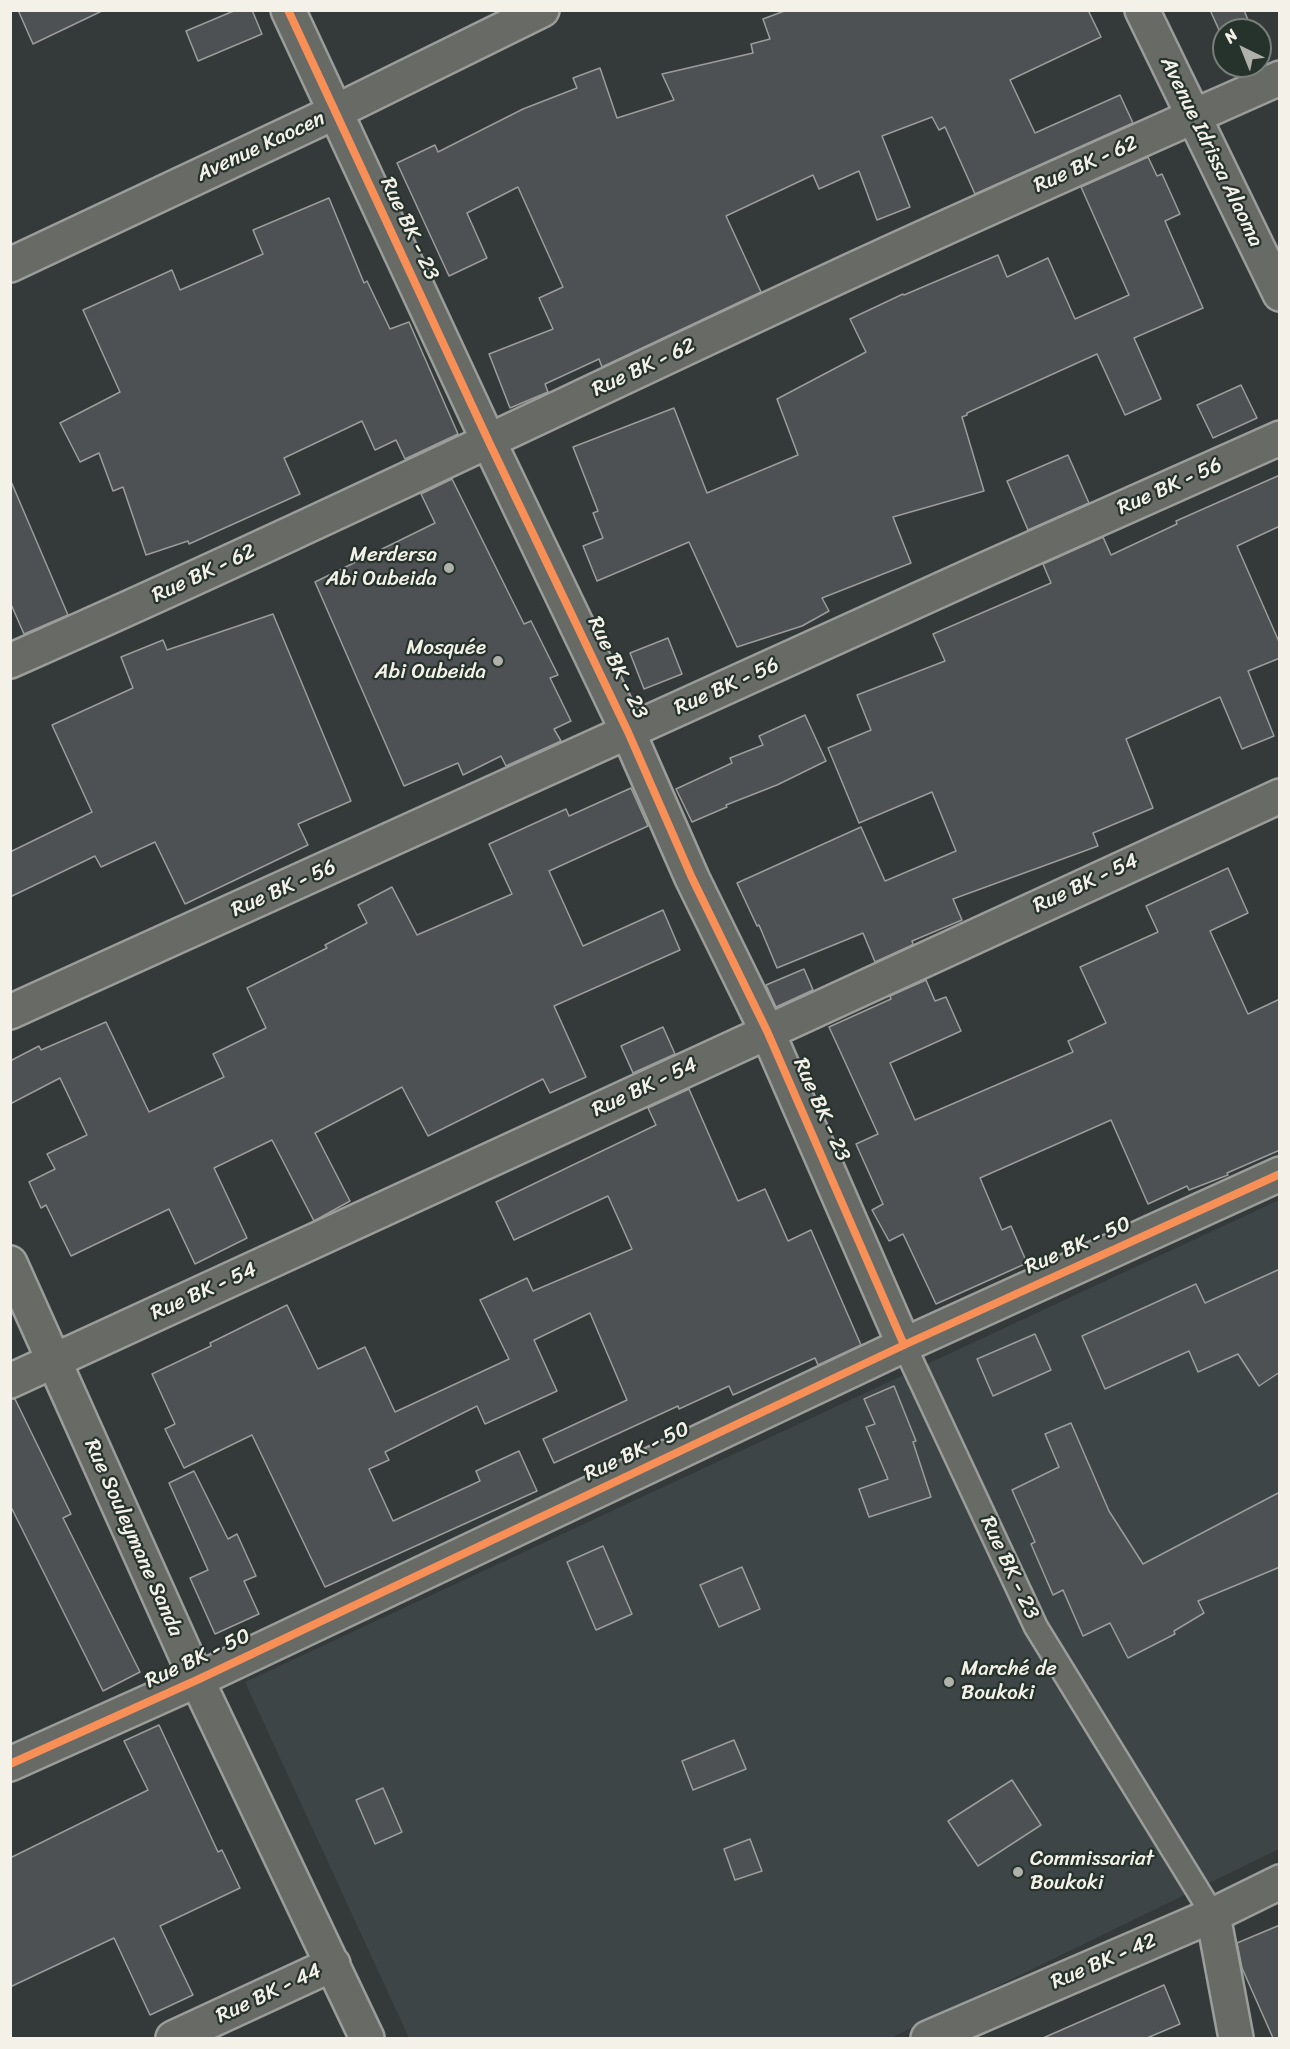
<!DOCTYPE html>
<meta charset="utf-8">
<style>
body{margin:0}
#map{position:relative;width:1290px;height:2049px;overflow:hidden;background:#343939;font-family:Sriracha,sans-serif}
canvas{display:block}
.frame{position:absolute;inset:0;border:12px solid #f4f1e8;pointer-events:none}
.north{position:absolute;left:1212px;top:18px;width:60px;height:60px;box-sizing:border-box;background:#26332d;border:2px solid #787f78;border-radius:50%;rotate:317deg;font-size:16px;font-weight:700;line-height:24px;text-align:center;color:#f4f1e8}
.north::after{content:'';display:block;margin:auto;width:21px;height:27px;background:#b1b1ab;clip-path:polygon(50% 0,100% 100%,50% 72%,0 100%)}
</style>
<div id="map">
<canvas width="1290" height="2049"></canvas>
<div class="frame"></div>
<div class="north">N</div>
</div>
<script>
const context = document.querySelector('canvas').getContext('2d');
context.lineJoin = 'round';
function paint(path, color) { context.fillStyle = color; context.fill(path, 'evenodd'); }
function stroke(path, color, width, dash) { context.strokeStyle = color; context.lineWidth = width; context.lineCap = dash ? 'butt' : 'round'; context.setLineDash(dash || []); context.stroke(path); }
function write(font, color, halo, rows, align = 'center') {
  context.font = font + ' Sriracha,sans-serif'; context.lineWidth = 4.5; context.setLineDash([]); context.textBaseline = 'middle'; context.strokeStyle = halo; context.fillStyle = color; for (const [text, x, y, turn = 0] of rows) {
    context.save(); context.translate(x, y); context.rotate((+turn || 0) * Math.PI / 180); context.textAlign = isNaN(turn) ? turn : align; if (halo) context.strokeText(text, 0, 0); context.fillText(text, 0, 0); context.restore();
  }
}
const built = new Path2D(`
 M 1279,1200 L 1279,1849 L 891,2038 L 409,2038 L 245,1682 Z`);
const building = new Path2D(`
 M 18,10 L 104,10 L 33,44 Z
 M 236,10 L 252,10 L 262,34 L 198,61 L 186,31 Z
 M 787,10 L 1088,10 L 1101,37 L 1010,80 L 1035,133 L 1120,95 L 1133,123 L 975,194 L 945,127 L 939,130 L 932,117 L 882,136 L 910,207 L 877,220 L 859,171 L 819,189 L 813,175 L 726,216 L 761,292 L 602,367 L 599,359 L 545,384 L 548,392 L 510,408 L 489,354 L 553,329 L 539,298 L 563,287 L 518,187 L 467,213 L 487,258 L 449,276 L 397,163 L 435,145 L 438,152 L 523,109 L 577,88 L 573,78 L 600,68 L 617,118 L 674,100 L 662,74 L 753,53 L 751,44 L 770,39 L 763,19 Z
 M 1210,10 L 1244,10 L 1252,30 L 1224,30 L 1224,41 Z
 M 1148,157 L 1157,176 L 1162,174 L 1180,214 L 1165,221 L 1203,308 L 1134,338 L 1161,399 L 1125,415 L 1097,354 L 967,413 L 967,415 L 962,417 L 984,491 L 893,517 L 911,563 L 822,598 L 829,611 L 802,626 L 737,647 L 689,542 L 597,581 L 583,546 L 603,538 L 593,513 L 598,511 L 573,447 L 674,408 L 707,493 L 798,455 L 777,399 L 866,352 L 850,319 L 903,294 L 904,295 L 998,255 L 1007,277 L 1048,258 L 1075,319 L 1129,295 L 1081,187 Z
 M 329,198 L 364,283 L 367,281 L 390,329 L 409,322 L 458,434 L 405,459 L 396,440 L 375,450 L 362,421 L 284,458 L 300,494 L 189,544 L 188,541 L 146,555 L 123,487 L 113,491 L 99,453 L 80,462 L 60,423 L 120,392 L 83,310 L 172,270 L 180,290 L 263,254 L 253,230 Z
 M 1241,385 L 1257,418 L 1213,438 L 1197,405 Z
 M 1068,455 L 1089,503 L 1028,530 L 1007,481 Z
 M 1280,475 L 1280,526 L 1237,546 L 1280,644 L 1280,658 L 1248,671 L 1274,736 L 1242,749 L 1220,697 L 1126,739 L 1153,808 L 1093,833 L 1098,846 L 953,899 L 962,920 L 912,941 L 913,944 L 910,946 L 875,962 L 863,933 L 777,968 L 759,925 L 757,926 L 737,883 L 861,827 L 885,881 L 956,851 L 932,792 L 859,823 L 828,748 L 871,730 L 857,695 L 945,661 L 933,634 L 1051,583 L 1043,564 L 1103,537 L 1111,555 L 1177,524 L 1176,521 Z
 M 10,479 L 68,615 L 24,634 L 10,602 Z
 M 452,479 L 524,624 L 531,621 L 558,675 L 550,678 L 571,721 L 554,729 L 561,741 L 506,766 L 501,756 L 463,775 L 458,763 L 404,786 L 315,582 L 435,523 L 421,494 Z
 M 273,614 L 351,801 L 298,824 L 308,845 L 185,904 L 155,842 L 101,867 L 95,856 L 10,897 L 10,852 L 92,812 L 52,725 L 133,688 L 121,657 L 163,640 L 167,650 Z
 M 668,638 L 682,674 L 644,689 L 630,653 Z
 M 805,715 L 826,761 L 777,785 L 726,805 L 727,807 L 692,822 L 676,789 L 732,763 L 730,758 L 763,745 L 759,736 Z
 M 631,788 L 648,826 L 549,871 L 583,946 L 663,910 L 680,950 L 554,1006 L 586,1077 L 550,1093 L 543,1079 L 428,1136 L 402,1087 L 315,1133 L 350,1201 L 314,1221 L 272,1140 L 214,1168 L 247,1238 L 195,1264 L 169,1209 L 71,1256 L 46,1205 L 41,1208 L 29,1182 L 55,1169 L 47,1154 L 87,1135 L 60,1078 L 10,1104 L 10,1061 L 39,1046 L 41,1050 L 106,1022 L 149,1112 L 224,1077 L 213,1054 L 266,1028 L 247,988 L 327,948 L 325,945 L 367,923 L 358,905 L 392,887 L 417,935 L 512,894 L 489,844 L 566,809 L 569,816 Z
 M 1228,868 L 1248,913 L 1210,931 L 1248,1014 L 1280,999 L 1280,1150 L 1227,1173 L 1228,1175 L 1189,1190 L 1187,1186 L 1148,1204 L 1111,1120 L 980,1178 L 1002,1230 L 1011,1226 L 1027,1263 L 936,1304 L 903,1234 L 889,1241 L 872,1210 L 883,1204 L 856,1144 L 878,1134 L 829,1027 L 891,999 L 890,996 L 926,980 L 935,1001 L 946,997 L 961,1031 L 890,1063 L 915,1120 L 1073,1052 L 1068,1041 L 1106,1023 L 1080,967 L 1158,932 L 1146,906 Z
 M 804,969 L 813,990 L 776,1007 L 766,985 Z
 M 663,1027 L 675,1054 L 633,1073 L 621,1046 Z
 M 689,1089 L 738,1201 L 765,1189 L 788,1241 L 811,1230 L 861,1345 L 818,1365 L 815,1358 L 733,1395 L 729,1386 L 679,1409 L 678,1406 L 554,1463 L 543,1439 L 627,1400 L 590,1313 L 534,1340 L 557,1391 L 485,1424 L 477,1406 L 385,1452 L 389,1460 L 369,1469 L 393,1521 L 480,1481 L 476,1471 L 519,1451 L 537,1491 L 325,1587 L 252,1435 L 184,1468 L 165,1429 L 175,1424 L 152,1374 L 211,1346 L 210,1343 L 287,1305 L 318,1369 L 365,1347 L 395,1412 L 509,1359 L 480,1300 L 527,1278 L 533,1291 L 632,1249 L 608,1196 L 514,1240 L 496,1202 L 656,1125 L 648,1108 Z
 M 1280,1269 L 1280,1372 L 1259,1386 L 1238,1354 L 1198,1372 L 1189,1351 L 1105,1389 L 1082,1336 L 1196,1284 L 1205,1303 Z
 M 1035,1334 L 1051,1370 L 993,1396 L 977,1359 Z
 M 894,1386 L 916,1441 L 913,1442 L 931,1497 L 869,1517 L 859,1489 L 888,1479 L 866,1427 L 875,1424 L 864,1399 Z
 M 10,1399 L 15,1399 L 71,1514 L 63,1518 L 140,1672 L 103,1691 L 10,1505 Z
 M 1071,1423 L 1109,1511 L 1143,1564 L 1280,1492 L 1280,1567 L 1198,1601 L 1204,1613 L 1174,1631 L 1175,1634 L 1128,1658 L 1110,1623 L 1083,1636 L 1063,1590 L 1053,1595 L 1031,1544 L 1035,1542 L 1012,1490 L 1059,1467 L 1045,1434 Z
 M 194,1471 L 228,1539 L 237,1534 L 256,1576 L 244,1581 L 259,1614 L 215,1634 L 190,1578 L 208,1570 L 169,1483 Z
 M 603,1546 L 632,1614 L 596,1630 L 567,1562 Z
 M 742,1567 L 760,1609 L 719,1627 L 700,1585 Z
 M 159,1725 L 218,1852 L 222,1850 L 240,1888 L 160,1926 L 193,1995 L 150,2015 L 114,1938 L 10,1987 L 10,1858 L 148,1790 L 124,1741 Z
 M 734,1740 L 746,1769 L 693,1790 L 682,1761 Z
 M 1012,1780 L 1041,1825 L 978,1866 L 948,1821 Z
 M 383,1788 L 402,1832 L 375,1844 L 356,1800 Z
 M 750,1839 L 762,1871 L 735,1880 L 724,1849 Z
 M 1280,1925 L 1280,2038 L 1273,2038 L 1242,1968 L 1237,1943 Z
 M 1164,1985 L 1180,2024 L 1147,2038 L 1043,2038 Z`);
const lane = new Path2D(`
 M 904,1345 L 1036,1627 L 1213,1915`);
const street = new Path2D(`
 M 288,10 L 489,442 L 628,732 L 692,878 L 767,1031 L 904,1345
 M 1142,10 L 1280,294
 M 10,661 C 291,537 566,403 844,274 C 989,207 1134,143 1280,78
 M 10,1012 L 984,570 L 1280,438
 M 10,1263 L 197,1680 L 367,2038
 M 10,1381 L 1280,796
 M 10,1764 L 197,1680 L 904,1345 L 1280,1174
 M 1213,1915 L 1236,2038
 M 173,2038 L 333,1964
 M 928,2038 L 1213,1915 L 1280,1882`);
const secondary = new Path2D(`
 M 10,265 L 335,112 L 542,10`);
const cycleway = new Path2D(`
 M 288,10 L 489,442 L 628,732 L 692,878 L 767,1031 L 904,1345
 M 10,1764 L 197,1680 L 904,1345 L 1280,1174`);
const markers = [
 [449,568,6,"#b1b1ab"],
 [498,661,6,"#b1b1ab"],
 [949,1682,6,"#b1b1ab"],
 [1018,1872,6,"#b1b1ab"]
];
const streetNames = [
 ["Avenue Kaocen",261,147,-25],
 ["Avenue Idrissa Alaoma",1211,152,64],
 ["Rue BK - 62",1086,165,-24],
 ["Rue BK - 23",409,229,65],
 ["Rue BK - 62",644,368,-25],
 ["Rue BK - 56",1170,487,-24],
 ["Rue BK - 62",204,574,-25],
 ["Rue BK - 23",617,668,64],
 ["Rue BK - 56",727,687,-24],
 ["Rue BK - 54",1086,884,-25],
 ["Rue BK - 56",284,889,-24],
 ["Rue BK - 54",645,1088,-25],
 ["Rue BK - 23",821,1110,66],
 ["Rue BK - 50",1078,1246,-24],
 ["Rue BK - 54",204,1292,-24],
 ["Rue BK - 50",637,1452,-25],
 ["Rue Souleymane Sanda",133,1538,66],
 ["Rue BK - 23",1009,1568,65],
 ["Rue BK - 50",198,1659,-25],
 ["Rue BK - 42",1104,1962,-23],
 ["Rue BK - 44",269,1994,-25]
];
const poiNames = [
 ["Merdersa",437,556],
 ["Abi Oubeida",437,580],
 ["Mosquée",486,649],
 ["Abi Oubeida",486,673],
 ["Marché de",961,1670,"left"],
 ["Boukoki",961,1694,"left"],
 ["Commissariat",1030,1860,"left"],
 ["Boukoki",1030,1884,"left"]
];
paint(built, '#3e4547');
paint(building, '#4e5153');
stroke(building, '#9b9d9b', 1.5);
stroke(lane, '#9b9d9b', 27);
stroke(street, '#9b9d9b', 38);
stroke(secondary, '#9b9d9b', 38);
stroke(lane, '#686a66', 22);
stroke(street, '#686a66', 33);
stroke(secondary, '#686a66', 33);
stroke(cycleway, '#f78f57', 8);
for (const [x, y, r, color] of markers) { const dot = new Path2D(); dot.arc(x, y, r, 0, 2 * Math.PI); context.fillStyle = color; context.fill(dot); stroke(dot, '#26332d', 2); }
write('21px', '#f4f1e8', '#26332d', streetNames);
write('21px', '#f4f1e8', '#26332d', poiNames, 'right');
</script>
